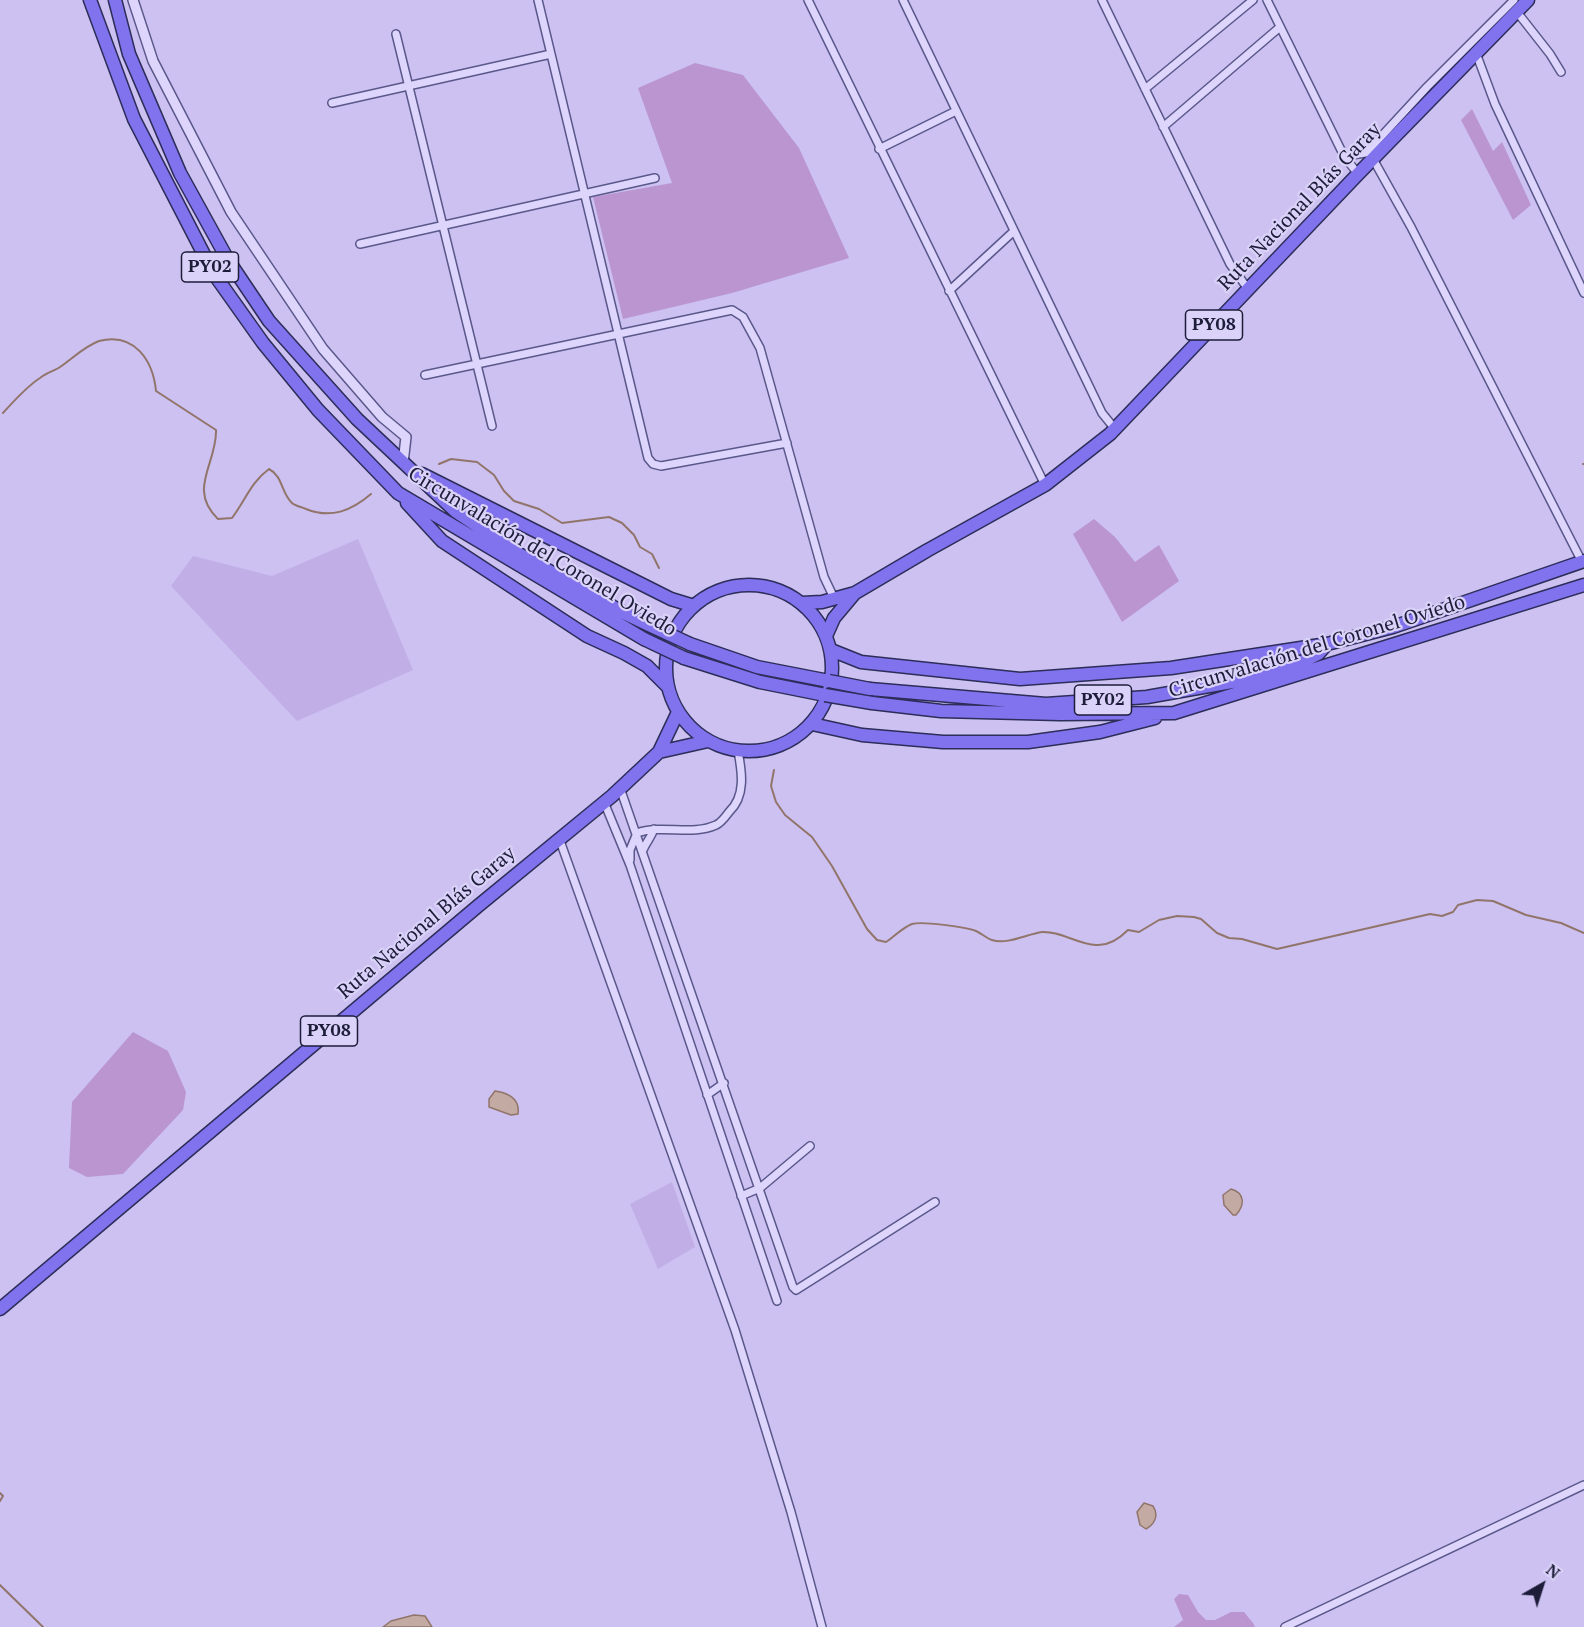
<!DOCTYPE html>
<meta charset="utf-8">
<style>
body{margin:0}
#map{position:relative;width:1584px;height:1627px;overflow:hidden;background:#ccc1f1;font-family:"PT Serif",serif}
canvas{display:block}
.north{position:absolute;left:1512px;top:1555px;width:60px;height:60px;-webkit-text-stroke:4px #dad2f8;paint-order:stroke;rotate:39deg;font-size:16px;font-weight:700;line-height:24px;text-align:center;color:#1d1d3a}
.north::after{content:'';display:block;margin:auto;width:21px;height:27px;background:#1d1d3a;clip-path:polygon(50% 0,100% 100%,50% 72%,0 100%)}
</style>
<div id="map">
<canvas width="1584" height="1627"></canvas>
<div class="north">N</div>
</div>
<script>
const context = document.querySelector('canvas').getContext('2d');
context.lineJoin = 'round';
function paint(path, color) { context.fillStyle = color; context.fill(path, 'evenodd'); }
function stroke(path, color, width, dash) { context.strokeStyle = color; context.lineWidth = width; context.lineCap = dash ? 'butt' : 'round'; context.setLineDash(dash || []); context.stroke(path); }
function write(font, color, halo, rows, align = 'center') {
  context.font = font + ' "PT Serif",serif'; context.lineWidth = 4.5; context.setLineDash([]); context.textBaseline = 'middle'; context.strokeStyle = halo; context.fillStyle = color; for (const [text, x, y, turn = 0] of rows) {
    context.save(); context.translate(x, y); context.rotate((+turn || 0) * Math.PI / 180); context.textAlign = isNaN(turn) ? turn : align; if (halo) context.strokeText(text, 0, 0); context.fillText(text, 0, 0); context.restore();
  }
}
const farmland = new Path2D(`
 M 358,539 L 413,670 L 297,721 L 171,586 L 193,556 L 272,576 Z
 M 672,1182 L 695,1247 L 658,1269 L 630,1204 Z`);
const green = new Path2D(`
 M 695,63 L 743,75 L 799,148 L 849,258 L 732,293 L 623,319 L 593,197 L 672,183 L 638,88 Z
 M 1472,109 L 1493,151 L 1502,142 L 1531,205 L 1513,220 L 1461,120 Z
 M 1094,519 L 1115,537 L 1135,562 L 1159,545 L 1179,581 L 1122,622 L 1073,534 Z
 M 133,1032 L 168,1051 L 186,1092 L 183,1110 L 123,1174 L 87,1177 L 69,1168 L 72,1102 Z
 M 1179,1594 L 1188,1595 L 1198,1612 L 1206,1620 L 1215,1620 L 1231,1612 L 1244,1612 L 1253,1623 L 1255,1627 L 1174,1627 L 1183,1620 L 1174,1599 Z`);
const water = new Path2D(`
 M 495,1091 C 509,1093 520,1099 518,1114 L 511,1115 L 489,1107 L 489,1099 Z
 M 1231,1189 C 1245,1193 1245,1205 1236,1215 L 1233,1215 L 1224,1205 L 1223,1195 Z
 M 1144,1503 L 1153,1506 C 1159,1515 1155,1524 1146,1529 L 1140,1525 L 1137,1512 Z
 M 414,1615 L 425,1616 L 432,1627 L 383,1627 L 391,1621 Z`);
const stream = new Path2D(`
 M 3,413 C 14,401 26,387 40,378 C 46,373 54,371 60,367 C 73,358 85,346 99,341 C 135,332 153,361 156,391 L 216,430 C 217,464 187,489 218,519 L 232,518 C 245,501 251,482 269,469 C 283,476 281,493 292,503 C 295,506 302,507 306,509 C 331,519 351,511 371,494
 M 439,464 L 451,459 L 477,462 L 494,475 L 504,491 L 514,501 L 539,509 L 562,523 L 609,517 L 622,523 L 634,535 L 640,547 L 652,554 L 659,568
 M 1583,464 L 1584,464
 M 774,770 L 771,786 L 776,802 L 785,815 L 812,837 L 832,866 L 867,929 L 877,940 L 886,942 C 895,936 902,928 912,924 C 922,921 966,927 976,931 C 981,933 986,938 992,940 C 1007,945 1027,934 1042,932 C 1061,931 1077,944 1096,945 C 1108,946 1120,938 1128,930 L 1139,932 L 1159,920 L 1177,916 L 1194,917 L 1201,919 L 1217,933 L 1229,938 L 1242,939 L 1277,949 L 1430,914 L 1442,916 L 1453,912 L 1458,905 L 1477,900 L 1493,901 L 1526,915 L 1561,923 L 1584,933
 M 0,1493 L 3,1496 L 0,1501
 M 0,1585 L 43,1627`);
const minor = new Path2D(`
 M 538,0 L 648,458 L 653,464 L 661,466 L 787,443
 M 808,0 L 1045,485
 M 903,0 L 1102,413 L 1115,429
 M 1102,0 L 1230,264 L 1248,289
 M 1267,0 L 1344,156 L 1358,174
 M 1517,12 L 1550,54 L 1561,72
 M 396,34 L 492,426
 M 1476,53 L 1495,104 L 1584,293
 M 1145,89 L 1253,0
 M 332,103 L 551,54
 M 1163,127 L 1280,27
 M 879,149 L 956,111
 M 1344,156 L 1366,153 L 1427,87 L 1514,0
 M 1373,159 L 1411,227 L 1582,562
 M 360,244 L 655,178
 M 949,291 L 1014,231
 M 425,375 L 732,310 L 743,317 L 760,348 L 824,577 L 834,598
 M 620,788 L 793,1287 L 796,1290 L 935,1202
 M 604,802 L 630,865 L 777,1301
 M 559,838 L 735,1330 L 791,1512 L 822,1627
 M 643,850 C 646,842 651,838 654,829
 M 630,860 L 630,850 L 637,833 C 662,824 692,836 716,825 C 721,823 726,816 729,812 C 746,796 742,772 738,751
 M 707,1095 L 724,1083
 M 741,1196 L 760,1188 L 810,1146
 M 1285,1627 L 1584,1485`);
const tertiary = new Path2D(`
 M 133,0 L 153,61 L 231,212 L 323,349 L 382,417 L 406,437 L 403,463`);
const trunk = new Path2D(`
 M 90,0 L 134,119 L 214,274 L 263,343 L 318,410 L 398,493 L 644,639
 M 115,0 L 129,54 L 180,173 L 228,260 L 269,321 L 357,419 L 455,511 L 519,554 L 624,613 L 649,625
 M 422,474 L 671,599 L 694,606
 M 407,503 L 442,541 L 587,636 L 624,653 L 647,666 L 668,687
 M666 668a83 83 0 1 1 166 0a83 83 0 1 1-166 0Z
 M 802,603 L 822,602 L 855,593 L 928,550 L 1045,485 L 1110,434 L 1358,174 L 1528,0
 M 826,636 L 834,618 L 855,593
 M 690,644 L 757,667 L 829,681
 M 831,650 L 861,662 L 1020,679 L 1171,668 L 1327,644 L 1393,627 L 1584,561
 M 684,658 L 760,682 L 825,695
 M 870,689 L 1046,704 L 1147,697 L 1243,680 L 1304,661 L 1318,654 L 1327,644
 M 872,703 L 941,711 L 1060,714 L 1174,713 L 1584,585
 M 812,724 L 862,735 L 943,742 L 1028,742 L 1100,732 L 1155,718
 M 659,752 L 708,741
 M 0,1309 L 478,906 L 612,796 L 659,752 L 678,712`);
const trunkBridge = new Path2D(`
 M 649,625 L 690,644
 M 644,639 L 684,658
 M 829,681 L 870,689
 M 825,695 L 872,703`);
const shields = [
 [210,267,57],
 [1214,325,57],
 [1103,700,57],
 [329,1031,57]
];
const shieldNames = [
 ["PY02",210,267],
 ["PY08",1214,325],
 ["PY02",1103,700],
 ["PY08",329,1031]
];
const streetNames = [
 ["Ruta Nacional Blás Garay",1300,207,-46],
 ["Circunvalación del Coronel Oviedo",542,552,31],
 ["Circunvalación del Coronel Oviedo",1317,647,-17],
 ["Ruta Nacional Blás Garay",427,923,-40]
];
paint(farmland, '#c2aee7');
paint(green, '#ba95cf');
paint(water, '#c3aba4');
stroke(water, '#92756a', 1.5);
stroke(stream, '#92756a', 2);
stroke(minor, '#5a588b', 10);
stroke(tertiary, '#5a588b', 12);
stroke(trunk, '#2c2d59', 15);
stroke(minor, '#ddd5fb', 7);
stroke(tertiary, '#ddd5fb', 9);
stroke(trunk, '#8172ee', 12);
stroke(trunkBridge, '#2c2d59', 15, []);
stroke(trunkBridge, '#8172ee', 12);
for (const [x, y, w] of shields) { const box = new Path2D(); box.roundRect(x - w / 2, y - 15, w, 30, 4.5); context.fillStyle = '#dad2f8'; context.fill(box); stroke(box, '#1d1d3a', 1.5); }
write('bold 18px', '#1d1d3a', null, shieldNames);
write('20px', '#1d1d3a', '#dad2f8', streetNames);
</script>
